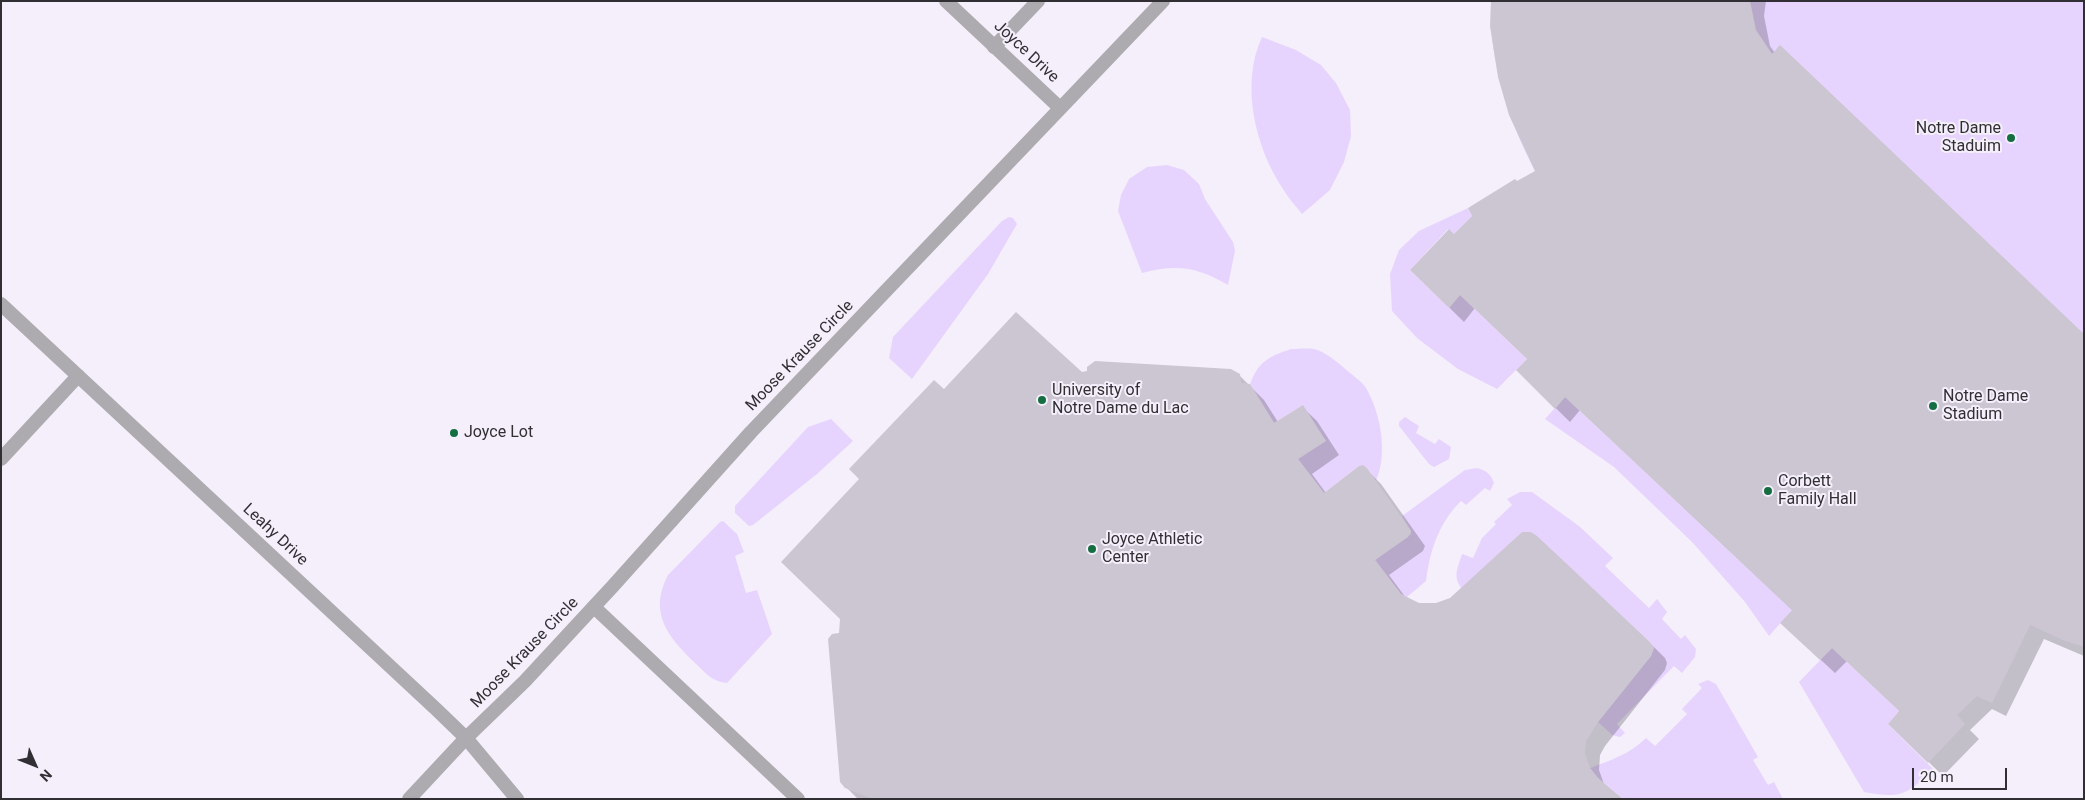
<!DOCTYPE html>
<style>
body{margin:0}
#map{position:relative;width:2085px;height:800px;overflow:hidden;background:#f4effb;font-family:Roboto,sans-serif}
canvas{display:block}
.frame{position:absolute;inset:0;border:2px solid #312f33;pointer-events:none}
.north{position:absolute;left:10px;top:740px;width:50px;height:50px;-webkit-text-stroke:4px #f4effb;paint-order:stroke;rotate:134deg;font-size:14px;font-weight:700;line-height:20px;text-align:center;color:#312f33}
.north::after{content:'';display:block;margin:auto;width:18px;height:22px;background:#312f33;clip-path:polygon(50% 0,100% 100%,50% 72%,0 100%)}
.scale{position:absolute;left:1912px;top:768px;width:95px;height:22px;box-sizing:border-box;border:2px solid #312f33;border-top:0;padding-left:6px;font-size:15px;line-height:18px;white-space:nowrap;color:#312f33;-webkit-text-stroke:4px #f4effb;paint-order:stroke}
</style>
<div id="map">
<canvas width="2085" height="800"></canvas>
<div class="frame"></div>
<div class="north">N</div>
<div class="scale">20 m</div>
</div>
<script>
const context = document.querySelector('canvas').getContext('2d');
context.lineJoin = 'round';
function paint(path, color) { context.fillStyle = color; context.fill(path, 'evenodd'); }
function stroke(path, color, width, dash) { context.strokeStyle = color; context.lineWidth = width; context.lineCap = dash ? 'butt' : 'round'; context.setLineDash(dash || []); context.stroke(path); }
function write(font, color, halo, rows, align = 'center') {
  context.font = font + ' Roboto,sans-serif'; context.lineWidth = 4; context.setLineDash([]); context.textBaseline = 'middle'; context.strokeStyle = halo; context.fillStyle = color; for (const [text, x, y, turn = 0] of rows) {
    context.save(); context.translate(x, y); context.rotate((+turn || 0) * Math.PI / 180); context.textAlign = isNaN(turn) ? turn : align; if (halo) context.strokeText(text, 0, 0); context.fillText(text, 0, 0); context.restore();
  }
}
const green = new Path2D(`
 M 1491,1 L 2084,1 L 2084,647 L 2064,641 L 2030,625 L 1535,171 C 1507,117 1489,62 1491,1 Z
 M 1262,37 L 1296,50 L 1321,65 L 1336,83 L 1350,110 L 1351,136 L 1344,162 L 1330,190 L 1302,214 C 1296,206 1288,198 1283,189 C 1255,147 1240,84 1262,37 Z
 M 1167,165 L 1184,170 L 1199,184 L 1205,199 L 1233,242 L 1235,251 L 1228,285 C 1197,267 1177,264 1142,273 L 1118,211 L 1121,195 L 1129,179 L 1147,167 Z
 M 1468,208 L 1472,216 L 1454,234 L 1448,229 L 1410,270 L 1449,308 L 1460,295 L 1527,359 L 1497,389 L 1458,369 L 1417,338 L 1392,311 L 1390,274 L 1399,250 L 1419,231 Z
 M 1009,217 L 1013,218 L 1017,224 L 988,274 L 912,379 L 889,358 L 893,337 L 1002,221 Z
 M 1291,349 C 1298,349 1307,348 1314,349 C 1325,352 1335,360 1343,367 C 1350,374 1361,380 1366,388 C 1381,414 1388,453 1376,481 L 1367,468 L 1359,466 L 1324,493 L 1298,459 L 1325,441 L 1302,406 L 1274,423 L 1250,384 C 1259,361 1268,357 1291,349 Z
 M 1565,397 L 1792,610 L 1769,636 L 1745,602 L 1693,543 L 1614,467 L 1545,419 Z
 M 1405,417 L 1419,426 L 1416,433 L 1435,444 L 1439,439 L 1451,447 L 1449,459 L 1434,467 L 1429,464 L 1399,426 L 1399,422 Z
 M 831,419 L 853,441 L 817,474 L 753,525 L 749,526 L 735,513 L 735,506 L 808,427 Z
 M 1477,468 C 1487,471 1490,473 1494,483 L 1490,491 L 1485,488 L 1466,505 L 1461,501 C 1438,524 1430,551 1426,581 L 1407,597 L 1401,594 L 1375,560 L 1411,534 L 1411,531 L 1402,516 L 1465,470 Z
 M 1520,492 L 1532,492 L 1579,526 L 1613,558 L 1605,566 L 1649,608 L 1657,599 L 1667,612 L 1662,619 L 1681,639 L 1685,635 L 1696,649 L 1695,657 L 1682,673 L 1674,666 L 1617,724 L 1625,733 L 1620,737 L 1612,735 L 1598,722 L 1651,656 L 1654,648 L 1650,642 L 1531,532 L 1522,532 L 1462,589 C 1452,576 1458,568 1462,554 L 1473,558 L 1482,538 L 1496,524 L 1494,522 L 1512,505 L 1507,499 Z
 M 723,521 L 737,534 L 744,552 L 735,556 L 746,593 L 757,590 L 772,634 L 727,683 C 712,682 706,673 695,663 C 668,637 648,613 668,575 L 720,522 Z
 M 1832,648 L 1899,711 L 1888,724 L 1934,770 C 1905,795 1902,799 1864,792 L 1799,682 Z
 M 1708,680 L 1716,684 L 1758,757 L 1753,760 L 1768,785 L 1774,782 L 1783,799 L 1623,799 L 1598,778 L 1590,768 C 1611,760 1630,754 1646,738 L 1655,746 L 1687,714 L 1682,709 L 1702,688 L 1698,684 Z`);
const shadow = new Path2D(`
 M 1492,1 L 1766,1 L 1764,16 L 1770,46 L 1775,53 L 2084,336 L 2084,656 L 2044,639 L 2006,716 L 1992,709 L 1970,730 L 1979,739 L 1943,776 L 1904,738 L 1901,712 L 1847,661 L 1835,673 L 1796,637 L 1793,611 L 1580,410 L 1570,422 L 1517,370 L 1528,359 L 1475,308 L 1464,322 L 1411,270 L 1517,182 L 1537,171 Z
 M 1082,373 L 1239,375 L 1264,400 L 1278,422 L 1302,407 L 1317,421 L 1339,455 L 1312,474 L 1326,493 L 1366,469 L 1381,484 L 1425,546 L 1423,551 L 1389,575 L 1406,598 L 1418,604 L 1650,643 L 1665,658 L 1667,663 L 1665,670 L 1605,746 L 1600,755 L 1599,770 L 1604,784 L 1622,799 L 858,799 L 846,787 L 944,391 Z`);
const building = new Path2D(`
 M 1491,1 L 1750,1 L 1756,30 L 1772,54 L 1780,45 L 2084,334 L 2084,647 L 2064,641 L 2030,625 L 1992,703 L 1977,696 L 1957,715 L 1965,724 L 1928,763 L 1888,724 L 1899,711 L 1832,648 L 1820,660 L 1780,623 L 1792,610 L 1565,397 L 1555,409 L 1516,370 L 1527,359 L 1460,295 L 1449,308 L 1410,270 L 1449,229 L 1454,234 L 1472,216 L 1468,208 L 1515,179 L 1517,181 L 1535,171 L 1509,115 L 1498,77 L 1490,26 Z
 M 1016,312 L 1082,372 L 1087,371 L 1087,367 L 1095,361 L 1231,369 L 1240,374 L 1241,383 L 1250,384 L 1274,423 L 1303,405 L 1326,441 L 1298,459 L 1324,493 L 1359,466 L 1363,465 L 1367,468 L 1411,531 L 1408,537 L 1375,560 L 1401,594 L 1419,603 L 1436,603 L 1450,598 L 1522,532 L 1531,532 L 1537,536 L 1650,642 L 1654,648 L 1651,656 L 1598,722 L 1586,741 L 1585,754 L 1590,768 L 1598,778 L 1623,799 L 873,799 L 845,788 L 840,782 L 828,639 L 832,634 L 839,633 L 840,619 L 781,562 L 859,479 L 849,469 L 934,380 L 944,389 Z`);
const service = new Path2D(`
 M 994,47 L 1038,1
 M 1,459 L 78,376
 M 594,607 L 798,799
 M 409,799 L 466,738`);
const minor = new Path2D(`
 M 946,1 L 1060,108
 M 1,304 L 437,710 L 466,738 L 517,799
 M 466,738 L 525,681 L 613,586 L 751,432 L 1163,1`);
const markers = [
 [2011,138,5,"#156e42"],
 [1042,400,5,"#156e42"],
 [1933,406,5,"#156e42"],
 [454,433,5,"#156e42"],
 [1768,491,5,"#156e42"],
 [1092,549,5,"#156e42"]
];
const streetNames = [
 ["Joyce Drive",1026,52,43],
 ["Moose Krause Circle",800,356,-46],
 ["Leahy Drive",275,535,43],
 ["Moose Krause Circle",525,653,-46]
];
const poiNames = [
 ["Notre Dame",2001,129,"right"],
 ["Staduim",2001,147,"right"],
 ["University of",1052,391],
 ["Notre Dame du Lac",1052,409],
 ["Notre Dame",1943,397],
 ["Stadium",1943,415],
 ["Joyce Lot",464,433],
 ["Corbett",1778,482],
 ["Family Hall",1778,500],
 ["Joyce Athletic",1102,540],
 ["Center",1102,558]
];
paint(green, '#e7d4fe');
paint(shadow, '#0003');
paint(building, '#ccc6d2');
stroke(service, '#adabb0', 14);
stroke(minor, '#adabb0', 14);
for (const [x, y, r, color] of markers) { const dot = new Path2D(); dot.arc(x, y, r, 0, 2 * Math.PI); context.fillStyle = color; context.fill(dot); stroke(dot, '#f4effb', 2); }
write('16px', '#312f33', '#f4effb', streetNames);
write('16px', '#312f33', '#f4effb', poiNames, 'left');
</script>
